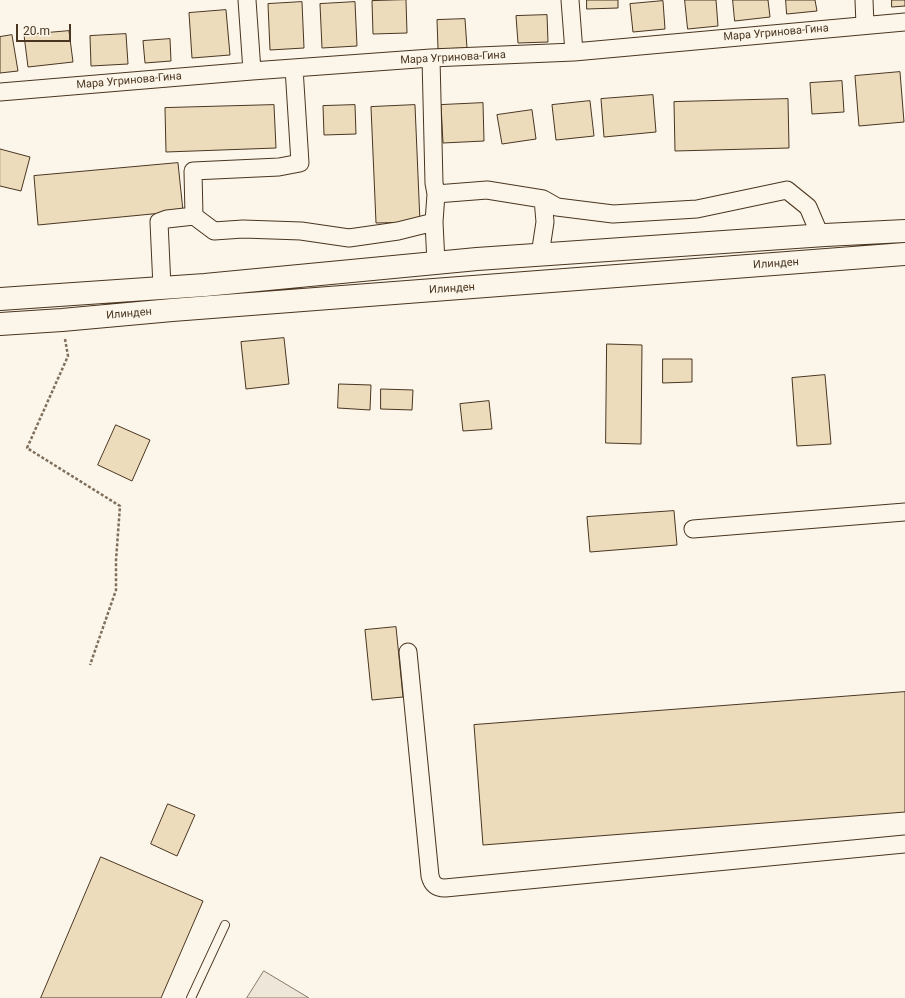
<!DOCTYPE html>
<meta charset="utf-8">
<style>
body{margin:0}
#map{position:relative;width:905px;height:998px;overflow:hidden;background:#fbf6e9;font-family:Roboto,sans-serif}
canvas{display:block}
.scale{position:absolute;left:16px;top:24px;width:55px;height:18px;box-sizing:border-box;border:2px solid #4a3520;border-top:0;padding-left:5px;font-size:12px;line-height:14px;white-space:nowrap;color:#4a3520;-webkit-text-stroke:3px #fbf6e9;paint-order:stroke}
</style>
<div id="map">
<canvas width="905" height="998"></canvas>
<div class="scale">20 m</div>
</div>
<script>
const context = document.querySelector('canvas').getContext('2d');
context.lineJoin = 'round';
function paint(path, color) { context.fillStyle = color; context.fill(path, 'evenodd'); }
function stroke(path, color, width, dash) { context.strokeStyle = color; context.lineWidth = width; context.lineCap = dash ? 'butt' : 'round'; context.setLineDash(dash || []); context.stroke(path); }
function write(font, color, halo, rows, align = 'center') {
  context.font = font + ' Roboto,sans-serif'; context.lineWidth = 3; context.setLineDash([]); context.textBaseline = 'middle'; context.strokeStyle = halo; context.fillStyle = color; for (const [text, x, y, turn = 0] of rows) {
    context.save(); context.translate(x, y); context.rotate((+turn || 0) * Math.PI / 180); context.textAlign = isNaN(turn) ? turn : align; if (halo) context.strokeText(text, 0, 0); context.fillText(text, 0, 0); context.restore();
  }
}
const green = new Path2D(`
 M 264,971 L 309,998 L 247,998 Z`);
const building = new Path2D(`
 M 406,0 L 407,33 L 373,34 L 372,1 Z
 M 587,0 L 618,0 L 618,8 L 587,9 Z
 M 685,0 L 716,0 L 718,26 L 688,29 Z
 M 733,0 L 768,0 L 770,17 L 735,21 Z
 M 786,0 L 815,0 L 817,11 L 787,14 Z
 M 892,0 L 905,0 L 905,6 L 892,7 Z
 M 663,1 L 665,29 L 633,32 L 630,4 Z
 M 302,2 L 304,48 L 270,50 L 268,4 Z
 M 355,2 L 357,46 L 322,48 L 320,4 Z
 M 226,10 L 230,55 L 192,58 L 189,13 Z
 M 547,15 L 548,42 L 518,43 L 516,16 Z
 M 465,19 L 467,48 L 438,49 L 437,20 Z
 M 69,31 L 73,62 L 28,67 L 24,35 Z
 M 126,34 L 128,64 L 91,66 L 90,36 Z
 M 12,35 L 18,71 L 0,73 L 0,37 Z
 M 170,39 L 171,61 L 145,63 L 143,41 Z
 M 900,72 L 904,122 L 859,126 L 855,76 Z
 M 842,81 L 844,112 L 812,114 L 810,83 Z
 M 653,95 L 656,132 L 604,137 L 601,99 Z
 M 788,99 L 789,148 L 675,151 L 674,102 Z
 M 590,101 L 594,136 L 556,140 L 552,105 Z
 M 483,103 L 484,141 L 443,143 L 441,105 Z
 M 274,105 L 276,148 L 166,152 L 165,108 Z
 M 355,105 L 356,134 L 324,135 L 323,106 Z
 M 415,105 L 420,222 L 376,223 L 371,107 Z
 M 532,110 L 536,139 L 502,144 L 497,115 Z
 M 0,149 L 30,157 L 21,191 L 0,186 Z
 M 178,163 L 183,211 L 38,225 L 34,176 Z
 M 284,338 L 289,384 L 246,389 L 241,342 Z
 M 607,344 L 642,345 L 641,444 L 606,443 Z
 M 663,359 L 692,359 L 692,382 L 663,383 Z
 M 825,375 L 831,444 L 797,446 L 792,378 Z
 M 339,384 L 371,385 L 370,410 L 338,408 Z
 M 381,389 L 413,390 L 412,410 L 381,409 Z
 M 489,401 L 492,429 L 463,431 L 460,404 Z
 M 116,425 L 150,440 L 132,481 L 98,465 Z
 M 674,511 L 677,545 L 590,552 L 587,517 Z
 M 396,627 L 403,697 L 372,700 L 365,630 Z
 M 905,692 L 905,812 L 483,845 L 474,725 Z
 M 168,804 L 195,815 L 177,856 L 151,844 Z
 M 101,857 L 203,901 L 161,998 L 41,998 Z`);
const path = new Path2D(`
 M 65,339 L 68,356 L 27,448 L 120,506 L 116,560 L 116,590 L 90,665`);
const service = new Path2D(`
 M 191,998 L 225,925`);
const minor = new Path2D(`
 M 247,0 L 252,71
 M 570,0 L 574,52
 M 864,0 L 865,25
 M 431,58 L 434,183 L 436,194 L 487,190 L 543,199 L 557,207 L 613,214 L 697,209 L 787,190 L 808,207 L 820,235
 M 294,68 L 300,163 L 279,167 L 193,171 L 194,216 L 214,231 L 243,229 L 301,231 L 349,238 L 398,231 L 434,222
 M 0,92 L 252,71 L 431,58 L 574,52 L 905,22
 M 436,194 L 434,222 L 436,263
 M 540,255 L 545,222 L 543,199
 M 162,287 L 159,222 L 167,219 L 194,216
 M 693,529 L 905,512
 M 408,652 L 430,876 C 432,884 436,888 445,888 L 905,844`);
const primary = new Path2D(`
 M 0,299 L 205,285 L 477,259 L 825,235 L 905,231
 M 0,324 L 62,320 L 172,310 L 905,254`);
const streetNames = [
 ["Мара Угринова-Гина",776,33,-5],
 ["Мара Угринова-Гина",453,58,-3],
 ["Мара Угринова-Гина",129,81,-5],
 ["Илинден",776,264,-4],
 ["Илинден",452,289,-4],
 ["Илинден",129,314,-5]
];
paint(green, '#ede6d9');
stroke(green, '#887966', 1);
paint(building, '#ecdcbc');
stroke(building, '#4a3520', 1);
stroke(service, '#4a3520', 10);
stroke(minor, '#4a3520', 19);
stroke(primary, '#4a3520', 24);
stroke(path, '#7f6f5c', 2.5, [3, 2]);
stroke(service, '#fbf6e9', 8);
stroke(minor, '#fbf6e9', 17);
stroke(primary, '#fbf6e9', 22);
write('11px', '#4a3520', '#fbf6e9', streetNames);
</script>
